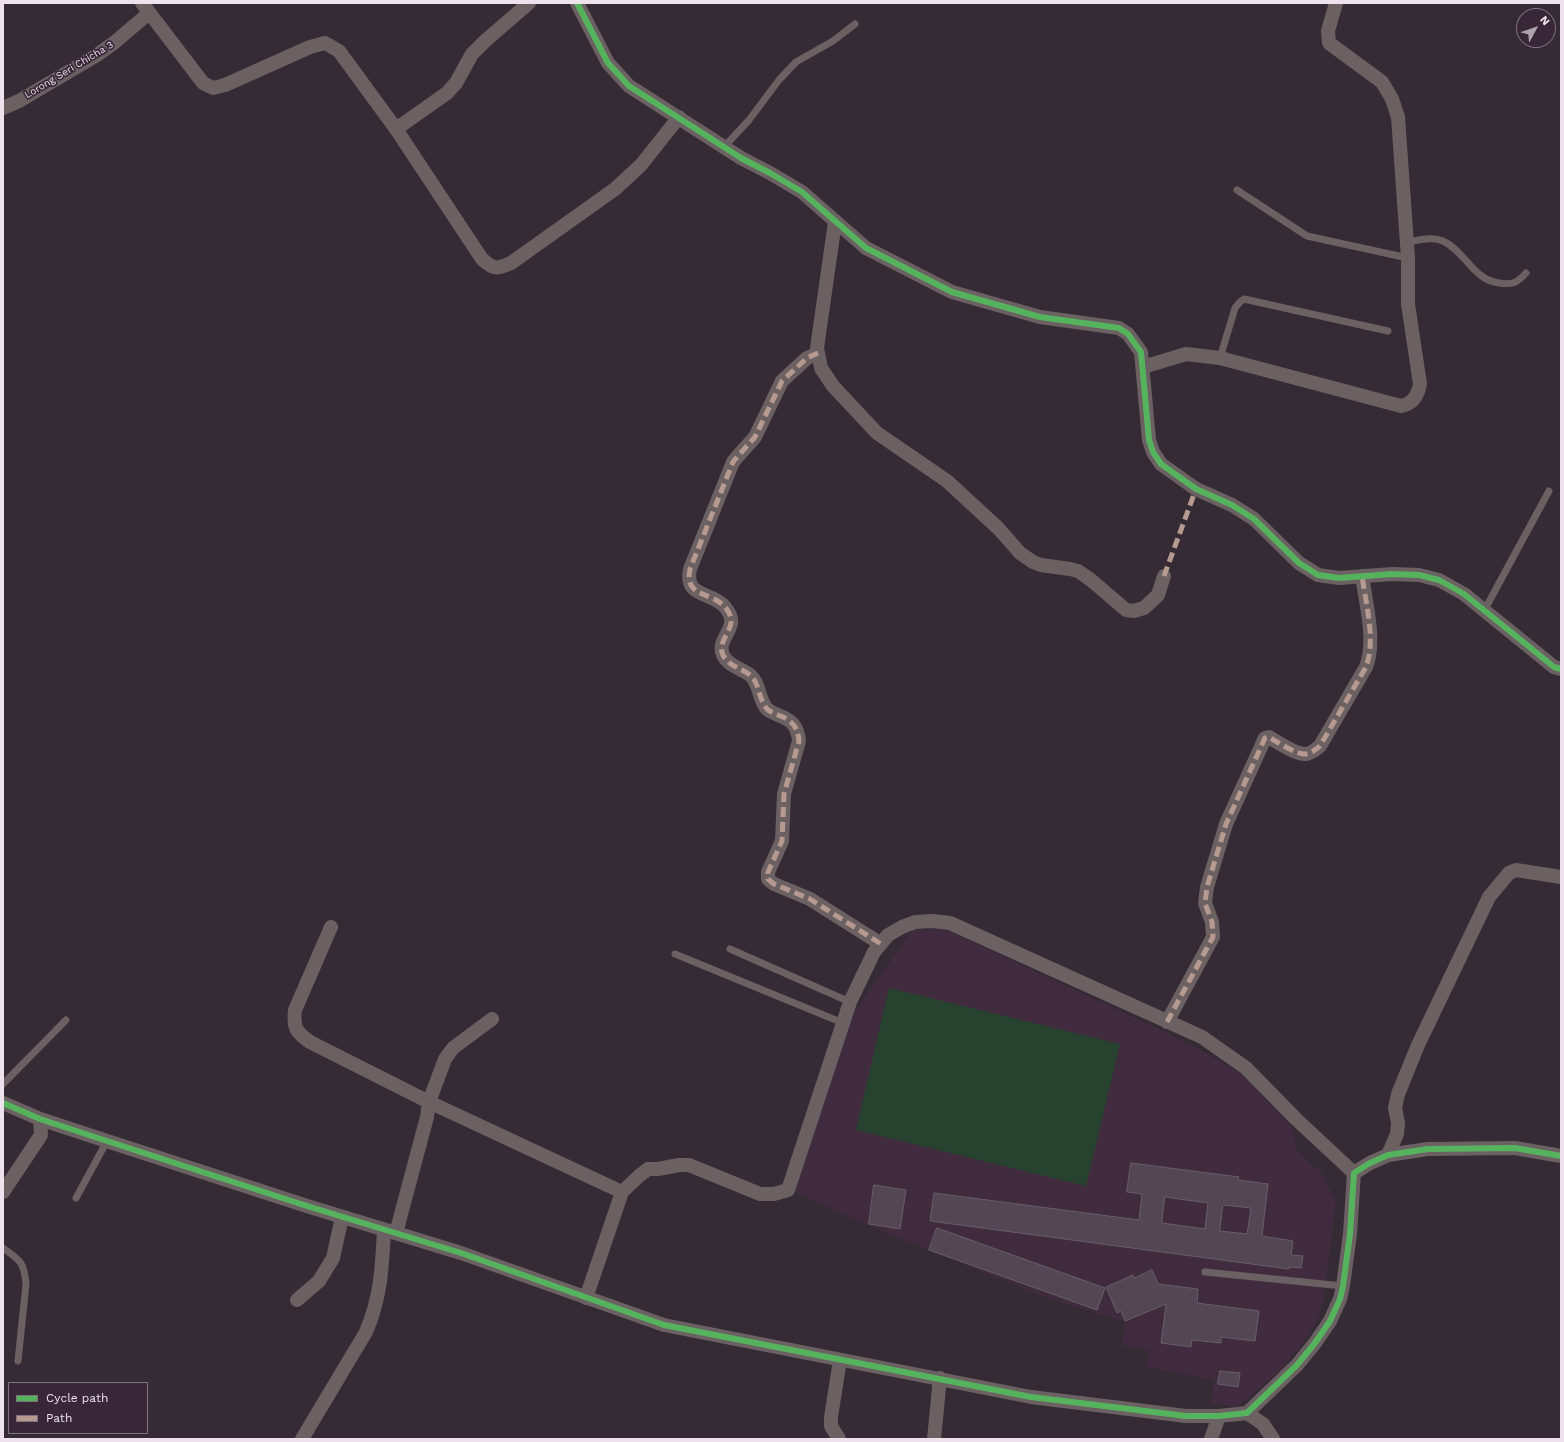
<!DOCTYPE html>
<html>
<head>
<meta charset="utf-8">
<style>
	body { margin:0 }
	#map { position:relative; width:1564px; height:1442px; overflow:hidden; background:#342b34; font-family:"Work Sans",sans-serif }
	canvas { display:block }
	.frame { position:absolute; inset:0; border:4px solid #eee3ed; pointer-events:none }
	.legend { position:absolute; left:8px; top:1382px; width:140px; height:52px; box-sizing:border-box; background:#382737; border:1px solid #817280; margin:0; padding:5px 7px; list-style:none; font-size:12px; color:#eee3ed }
	.legend li { display:flex; align-items:center; gap:8px; height:20px }
	.legend b { width:20px; border:1px solid #817280 }
	.north { position:absolute; left:1516px; top:8px; width:40px; height:40px; box-sizing:border-box; background:#382737; border:1px solid #817280; border-radius:50%; rotate:50deg; font-size:11px; font-weight:700; line-height:16px; text-align:center; color:#eee3ed }
	.north::after { content:''; display:block; margin:auto; width:14px; height:18px; background:#ada3ac; clip-path:polygon(50% 0,100% 100%,50% 72%,0 100%) }
</style>
</head>
<body>
<div id="map">
<canvas width="1564" height="1442"></canvas>
<div class="frame"></div>
<ul class="legend">
<li><b style="height:5px;background:#56b35d"></b>Cycle path</li>
<li><b style="height:5px;background:#b69a8f"></b>Path</li>
</ul>
<div class="north">N</div>
</div>
<script>
const g = document.querySelector('canvas').getContext('2d');
g.lineJoin = 'round';
function fillPath(path, color) {
  g.fillStyle = color;
  g.fill(path, 'evenodd');
}
function strokePath(path, color, width, dash) {
  g.strokeStyle = color;
  g.lineWidth = width;
  g.lineCap = dash ? 'butt' : 'round';
  g.setLineDash(dash || []);
  g.stroke(path);
}
function write(font, color, halo, rows, align = 'center') {
  g.font = font + ' "Work Sans",sans-serif';
  g.lineWidth = 3.5;
  g.setLineDash([]);
  g.textBaseline = 'middle';
  g.strokeStyle = halo;
  g.fillStyle = color;
  for (const [text, x, y, turn = 0] of rows) {
    g.save();
    g.translate(x, y);
    g.rotate((+turn || 0) * Math.PI / 180);
    g.textAlign = isNaN(turn) ? turn : align;
    if (halo) g.strokeText(text, 0, 0);
    g.fillText(text, 0, 0);
    g.restore();
  }
}
const built = new Path2D(`
	M945,929L1180,1039L1248,1077L1261,1095L1287,1122L1294,1133L1296,1148L1311,1165L1320,1170L1336,1201L1323,1302L1318,1320L1301,1345L1281,1370L1237,1407L1211,1403L1214,1380L1146,1367L1149,1351L1122,1345L1125,1322L1047,1298L884,1232L793,1192L854,1013L912,930Z`);
const green = new Path2D(`
	M889,988L1120,1044L1086,1186L856,1130Z`);
const building = new Path2D(`
	M1131,1163L1239,1177L1238,1180L1268,1184L1262,1236L1293,1241L1291,1255L1303,1256L1301,1268L1289,1267V1269L930,1221L934,1193L1139,1220L1142,1194L1127,1192ZM1165,1197L1208,1203L1205,1229L1162,1223ZM1223,1205L1251,1208L1247,1234L1220,1231Z
	M874,1185L906,1190L900,1229L869,1224Z
	M937,1228L1105,1288L1097,1310L929,1250Z
	M1152,1270L1158,1284L1198,1289L1197,1303L1259,1311L1255,1341L1221,1337V1343L1192,1340L1191,1347L1161,1343L1166,1304L1125,1321L1121,1311L1117,1313L1106,1287L1133,1275L1134,1278Z
	M1220,1371L1240,1373L1238,1387L1218,1384Z`);
const service = new Path2D(`
	M724,147L749,120L779,80L796,62L833,41L855,24
	M1237,190L1307,236L1408,258
	M1406,242C1417,241 1432,236 1443,241C1465,251 1473,280 1499,283C1513,285 1517,283 1526,273
	M1220,358L1235,308L1240,302L1244,299L1388,331
	M1484,611L1549,491
	M730,949L850,1002
	M675,954L843,1023
	M3,1084L66,1020
	M76,1198L107,1141
	M3,1248C20,1260 24,1262 26,1284L18,1361
	M1205,1272L1343,1286`);
const minor = new Path2D(`
	M142,3L203,83L213,88L225,85L310,47L325,43L339,51L396,129L482,259C494,270 497,269 511,263L615,189L641,165L679,117
	M577,3L608,63L629,86L741,158L770,173L802,192L866,248L952,292L1040,317L1119,328L1128,334L1141,352L1149,440L1153,452L1161,464L1196,489L1232,505L1254,519L1299,563L1318,575L1339,578L1392,574L1419,575L1439,580L1464,594L1554,667L1561,669
	M3,108L19,101L97,55L115,42L149,13
	M396,129L447,93L456,83L472,54L485,41L529,3
	M835,222L817,348L821,368L833,386L877,433L947,481L999,529L1020,553L1033,562L1041,565L1070,569L1078,571L1091,580L1126,610L1134,611L1144,608L1158,595L1164,576
	M818,353L807,358L782,381L755,437L738,456L733,462L690,569C684,598 711,591 725,607C743,628 715,637 723,655C728,666 741,668 750,675C760,683 758,699 767,709C770,712 774,713 778,715C792,720 798,727 799,741L784,794L782,841L768,872V879L774,884L810,899L881,944
	M1143,367L1186,354L1220,358L1401,406C1413,404 1418,395 1420,384L1408,304V258L1398,117L1392,99L1382,82L1329,43L1328,31L1336,3
	M331,927L295,1010C293,1028 296,1032 310,1042L429,1102L427,1117L396,1233
	M492,1019L453,1048L445,1059L429,1102L622,1192
	M1167,1022L1213,937L1212,922L1205,903L1207,887L1226,824L1265,738L1269,737C1277,742 1297,755 1306,754C1312,753 1316,749 1320,746L1366,667C1376,641 1366,604 1362,576
	M3,1103L40,1119L107,1141L307,1206L461,1253L664,1325L1031,1397L1186,1416H1219L1247,1413L1297,1365L1315,1343L1330,1321L1340,1299L1343,1286L1350,1234L1354,1173L1370,1163L1388,1155L1428,1149L1515,1148L1561,1156
	M1388,1155L1397,1134L1398,1123L1395,1108L1398,1094L1418,1045L1489,897L1509,873L1516,870L1561,877
	M3,1192L41,1135L40,1119
	M586,1298L622,1192L639,1176L648,1169H658L679,1165H689L760,1194H774L788,1190L850,1002L874,952L888,935L902,927L915,922L932,921L950,923L1202,1037L1246,1068L1296,1119L1354,1173
	M297,1300L319,1281L333,1258L342,1217
	M1247,1413L1263,1424L1273,1439
	M302,1439L366,1332C381,1297 382,1267 384,1230
	M839,1439L831,1426V1417L840,1360
	M934,1439L940,1378
	M1211,1439L1219,1416`);
const quiet = new Path2D(`
	M818,353L807,358L782,381L755,437L738,456L733,462L690,569C684,598 711,591 725,607C743,628 715,637 723,655C728,666 741,668 750,675C760,683 758,699 767,709C770,712 774,713 778,715C792,720 798,727 799,741L784,794L782,841L768,872V879L774,884L810,899L881,944
	M1164,576L1196,489
	M1167,1022L1213,937L1212,922L1205,903L1207,887L1226,824L1265,738L1269,737C1277,742 1297,755 1306,754C1312,753 1316,749 1320,746L1366,667C1376,641 1366,604 1362,576`);
const cycleway = new Path2D(`
	M577,3L608,63L629,86L741,158L770,173L802,192L866,248L952,292L1040,317L1119,328L1128,334L1141,352L1149,440L1153,452L1161,464L1196,489L1232,505L1254,519L1299,563L1318,575L1339,578L1392,574L1419,575L1439,580L1464,594L1554,667L1561,669
	M3,1103L40,1119L107,1141L307,1206L461,1253L664,1325L1031,1397L1186,1416H1219L1247,1413L1297,1365L1315,1343L1330,1321L1340,1299L1343,1286L1350,1234L1354,1173L1370,1163L1388,1155L1428,1149L1515,1148L1561,1156`);
const streetNames = [
	["Lorong Seri Chicha 3",69,70,-31]
];
fillPath(built, '#402c3e');
fillPath(green, '#27422f');
fillPath(building, '#544652');
strokePath(building, '#685f66', 1);
strokePath(service, '#6b6163', 7);
strokePath(minor, '#6b6163', 14);
strokePath(quiet, '#b69a8f', 5, [10, 5]);
strokePath(cycleway, '#56b35d', 6);
write('10px', '#eee3ed', '#382737', streetNames);
</script>
</body>
</html>
